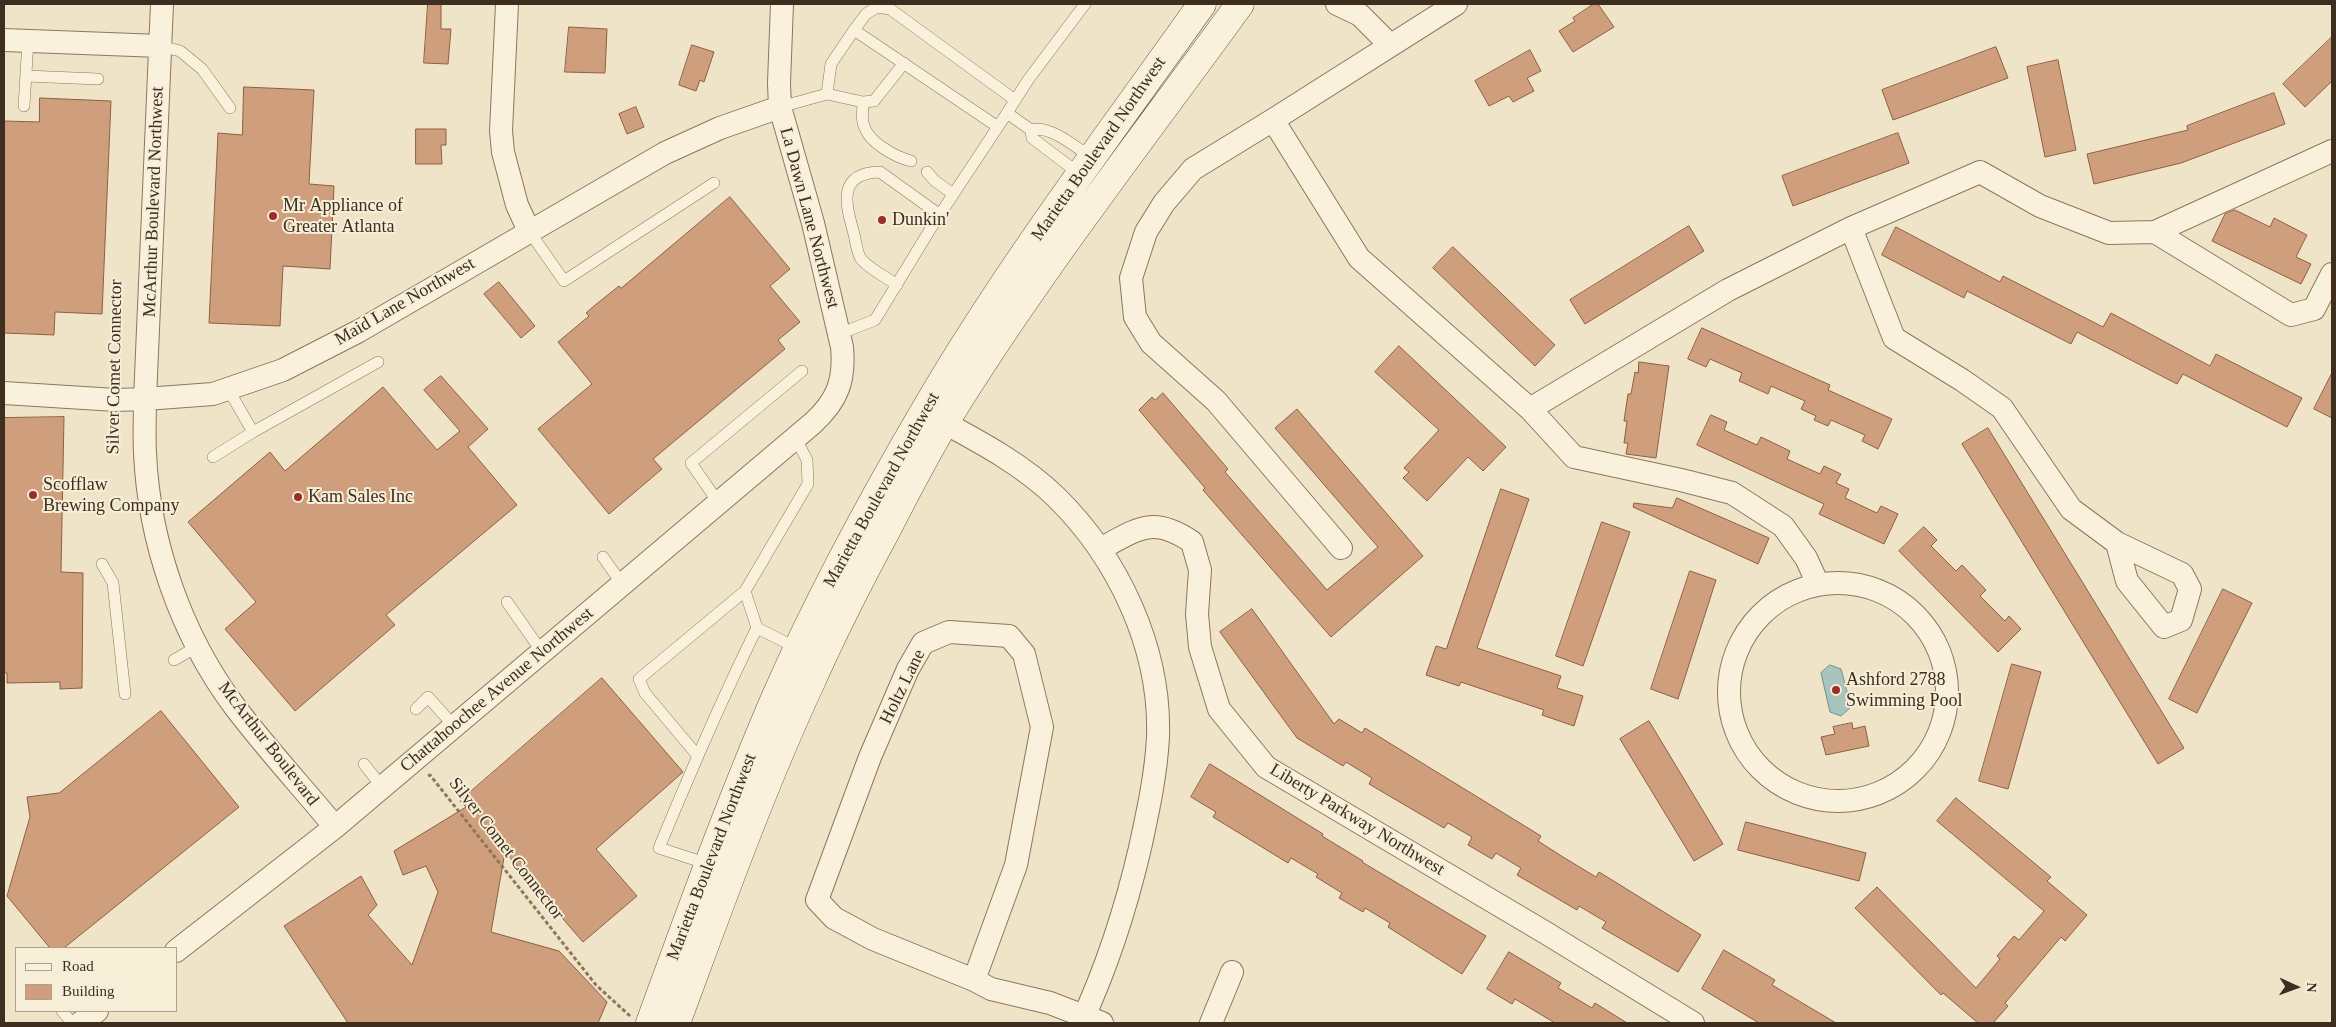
<!DOCTYPE html>
<html>
<head>
<meta charset="utf-8">
<style>
	body { margin:0 }
	#map { position:relative; width:2336px; height:1027px; overflow:hidden; background:#f0e4c8; font-family:"Times New Roman",serif }
	canvas { display:block }
	.frame { position:absolute; inset:0; border:5px solid #3d2e20; pointer-events:none }
	.legend { position:absolute; left:15px; top:947px; width:162px; height:65px; box-sizing:border-box; background:#f7eed8; border:1px solid #ada18e; margin:0; padding:6px 9px; list-style:none; font-size:15px; color:#3d2e20 }
	.legend li { display:flex; align-items:center; gap:10px; height:25px }
	.legend b { width:25px; border:1px solid #ada18e }
	.north { position:absolute; left:2271px; top:962px; width:50px; height:50px; -webkit-text-stroke:4px #f7eed8; paint-order:stroke; rotate:92deg; font-size:14px; font-weight:700; line-height:20px; text-align:center; color:#3d2e20 }
	.north::after { content:''; display:block; margin:auto; width:18px; height:22px; background:#3d2e20; clip-path:polygon(50% 0,100% 100%,50% 72%,0 100%) }
</style>
</head>
<body>
<div id="map">
<canvas width="2336" height="1027"></canvas>
<div class="frame"></div>
<ul class="legend">
<li><b style="height:6px;background:#faf1dc"></b>Road</li>
<li><b style="height:14px;background:#cf9f7d"></b>Building</li>
</ul>
<div class="north">N</div>
</div>
<script>
const g = document.querySelector('canvas').getContext('2d');
g.lineJoin = 'round';
function fillPath(path, color) {
  g.fillStyle = color;
  g.fill(path, 'evenodd');
}
function strokePath(path, color, width, dash) {
  g.strokeStyle = color;
  g.lineWidth = width;
  g.lineCap = dash ? 'butt' : 'round';
  g.setLineDash(dash || []);
  g.stroke(path);
}
function write(font, color, halo, rows, align = 'center') {
  g.font = font + ' "Times New Roman",serif';
  g.lineWidth = 4;
  g.setLineDash([]);
  g.textBaseline = 'middle';
  g.strokeStyle = halo;
  g.fillStyle = color;
  for (const [text, x, y, turn = 0] of rows) {
    g.save();
    g.translate(x, y);
    g.rotate((+turn || 0) * Math.PI / 180);
    g.textAlign = isNaN(turn) ? turn : align;
    if (halo) g.strokeText(text, 0, 0);
    g.fillText(text, 0, 0);
    g.restore();
  }
}
const water = new Path2D(`
	M1830,665L1841,669L1851,707L1841,716L1830,712L1821,673Z`);
const building = new Path2D(`
	M428,4H441V29H451L448,64L424,63Z
	M1594,4H1598L1614,27L1573,52L1559,31L1575,21L1573,18Z
	M569,27L607,29L605,73L565,72Z
	M2332,37V81L2305,107L2283,84Z
	M692,45L714,52L704,82L700,80L696,91L679,85Z
	M1996,47L2008,78L1893,120L1882,90Z
	M1530,50L1541,71L1527,78L1534,91L1513,102L1509,96L1489,106L1475,81Z
	M2058,60L2076,150L2045,157L2027,67Z
	M244,87L314,90L309,184L334,186L330,269L283,266L280,326L209,323L218,133L242,135Z
	M2274,93L2285,124L2181,163L2094,184L2087,154L2188,130L2187,126Z
	M40,98L111,101L102,314L55,312L54,335L4,333V121L39,122Z
	M636,107L644,127L627,134L619,114Z
	M416,129H446V145H441L442,164H416Z
	M1898,133L1909,163L1793,206L1782,176Z
	M730,197L790,269L770,286L800,322L778,340L785,349L653,459L662,469L609,514L538,429L592,384L558,342L589,316L586,313L594,306L619,286L621,288Z
	M2235,210L2270,227L2274,218L2307,235L2296,257L2311,264L2301,284L2212,241L2225,214Z
	M1689,226L1704,251L1585,324L1570,300Z
	M1896,227L2000,282L2003,276L2103,327L2111,313L2210,366L2216,354L2302,398L2287,427L2183,374L2177,384L2077,332L2071,344L1967,291L1964,298L1882,255Z
	M1453,247L1555,345L1535,366L1433,268Z
	M499,282L535,326L521,338L484,294Z
	M1702,328L1830,385L1828,390L1892,419L1878,449L1862,441L1865,435L1831,420L1828,426L1814,420L1816,416L1801,409L1805,401L1771,386L1768,394L1739,381L1742,373L1710,359L1706,367L1688,359Z
	M1399,346L1506,447L1483,471L1468,457L1427,501L1403,478L1409,472L1404,468L1439,430L1375,372Z
	M1639,362L1669,366L1656,458L1626,454L1628,443H1624L1627,421H1624L1628,394H1631L1635,372L1638,373Z
	M2332,373V418L2314,409Z
	M441,376L488,429L468,447L517,505L386,615L395,625L295,711L225,629L256,602L188,522L270,452L285,471L383,387L437,450L460,431L424,390Z
	M1163,393L1228,469L1225,472L1327,590L1378,547L1275,428L1297,409L1423,556L1331,637L1203,490L1205,488L1139,410L1152,397L1155,400Z
	M1711,415L1727,422L1724,430L1757,445L1761,437L1790,451L1787,459L1820,474L1824,466L1841,474L1836,483L1849,489L1845,498L1877,513L1881,506L1898,514L1884,544L1819,514L1824,504L1697,445Z
	M64,417L61,572L83,573L82,688L60,689V682L7,683V673H4V418Z
	M1988,428L2184,748L2158,764L1962,444Z
	M1501,489L1529,499L1477,648L1561,676L1557,688L1583,696L1574,726L1542,715L1544,710L1461,682L1459,686L1426,675L1436,646L1446,649Z
	M1677,498L1769,538L1758,564L1633,507L1634,503L1672,508Z
	M1602,522L1630,532L1583,666L1556,656Z
	M1924,527L1937,540L1931,546L1956,571L1962,565L1986,590L1980,596L2005,621L2009,616L2021,629L1998,652L1899,551Z
	M1690,571L1716,580L1678,699L1651,689Z
	M2223,589L2252,603L2197,713L2169,699Z
	M1252,609L1334,724L1339,719L1362,733L1365,728L1541,836L1538,841L1563,857L1596,877L1599,872L1701,935L1678,972L1602,928L1606,922L1579,906L1577,910L1517,875L1521,868L1496,853L1492,859L1468,845L1472,837L1448,823L1444,828L1369,784L1372,778L1346,762L1343,766L1297,738L1220,632Z
	M2012,664L2041,672L2008,789L1979,781Z
	M602,678L683,772L596,849L637,896L583,942L505,852L491,932L559,951L607,1002L598,1023H348L284,926L361,876L377,905L368,915L412,965L438,892L426,866L403,875L394,851L466,807L460,801Z
	M161,711L239,807L64,948H50L7,896L30,817L27,797L59,793Z
	M1649,721L1723,844L1694,861L1620,739Z
	M1852,723L1853,729L1865,726L1869,746L1826,755L1821,737L1835,734L1833,727Z
	M1210,764L1323,834L1322,836L1363,861L1362,862L1486,936L1462,974L1388,927L1390,923L1365,908L1363,912L1339,898L1342,893L1316,877L1318,874L1291,858L1288,863L1213,817L1216,812L1191,797Z
	M1956,798L2051,877L2047,881L2087,915L2065,941L2061,937L2005,1003L2008,1006L1993,1023H1978L1943,993L1941,995L1855,908L1877,887L1976,988L2000,959L1997,956L2014,936L2019,940L2044,911L1937,821Z
	M1746,822L1866,853L1859,881L1738,850Z
	M1724,950L1775,980L1772,985L1836,1023H1759L1702,989Z
	M1509,952L1561,983L1558,988L1592,1008L1595,1003L1627,1023H1555L1515,999L1512,1004L1487,989Z`);
const path = new Path2D(`
	M428,776L430,775L596,985L630,1016`);
const service = new Path2D(`
	M854,30L998,127
	M160,46L180,51L202,69L230,108
	M26,76L98,79
	M827,94L831,64L854,30L866,14L877,7L890,9L1015,100
	M863,102C863,109 861,120 864,126C869,143 896,157 911,161
	M24,106L28,41
	M780,107L827,94L863,102L874,101L904,63
	M1031,130C1051,125 1075,147 1091,157
	M927,172L935,181L953,194
	M1081,175L1032,138L1031,130L1007,113L1028,80L1085,4
	M529,231L564,281L714,183
	M897,285C886,277 871,270 862,260C857,255 856,242 854,234C846,205 836,173 880,172L940,215
	M839,334L875,320L931,228L1007,113
	M228,389L253,432L378,362
	M213,457L253,432
	M718,502L691,463L802,371
	M603,557L622,584
	M102,564L113,583L125,694
	M507,602L542,652
	M757,628L745,591L808,484L807,460L795,437
	M174,660L198,646
	M416,709L428,697L454,726
	M697,755L645,693L639,679L745,591
	M364,764L382,787
	M708,864L659,848C690,773 721,700 757,628L799,649
	M62,1011L72,1023`);
const minor = new Path2D(`
	M162,4L145,399C145,417 144,435 145,453C149,542 181,635 235,707C266,748 302,787 335,827
	M507,4L501,131L503,152L517,205L529,231
	M1337,4L1360,15L1390,45
	M4,40L160,46
	M1273,120L1359,258L1530,409L1574,457L1681,480L1732,493L1783,526L1806,558L1818,584
	M1851,228L1894,338L1962,380L2002,408L2071,509L2117,543
	M2155,232L2291,315L2314,309L2332,274
	M4,393L116,400L145,399L213,394L283,370L359,331L665,153L720,128L780,107
	M1530,409L1728,290L1851,228L1980,172L2040,206L2109,233L2155,232L2332,151
	M930,415C974,439 1020,462 1056,497C1118,558 1161,648 1158,737C1156,775 1148,811 1140,848C1126,908 1107,967 1081,1023
	M2117,543L2182,574L2190,589L2181,620L2164,627L2127,581Z
	M1341,548L1216,401L1151,343L1135,317L1131,278L1146,232L1164,203L1193,169L1273,120L1456,4
	M1100,549C1138,529 1152,515 1192,542L1200,570L1197,614L1200,647L1219,709L1266,767L1546,933L1693,1023
	M1729 692a109 109 0 1 1 218 0a109 109 0 1 1-218 0Z
	M176,951L335,827L813,423C838,400 845,380 842,347L813,223L780,107L779,83L782,4
	M974,980L1016,865L1042,727L1024,654L1009,636L949,632L923,643L908,669L870,757L817,900L834,918L873,939L974,980L991,989L1050,1003L1102,1023
	M80,1023L97,1011
	M1211,1023L1232,972`);
const secondary = new Path2D(`
	M650,1023C690,913 730,803 776,696C819,598 871,502 925,410C1007,269 1107,138 1202,4
	M676,1023C718,910 759,794 810,684C833,632 859,581 886,531C905,494 924,457 945,422C1034,277 1140,142 1240,4`);
const markers = [
	[273,216,5,"#9e2a2b"],
	[882,220,5,"#9e2a2b"],
	[33,495,5,"#9e2a2b"],
	[298,497,5,"#9e2a2b"],
	[1836,690,5,"#9e2a2b"]
];
const streetNames = [
	["Marietta Boulevard Northwest",1099,149,-55],
	["McArthur Boulevard Northwest",154,202,-88],
	["La Dawn Lane Northwest",809,218,75],
	["Maid Lane Northwest",405,302,-30],
	["Silver Comet Connector",115,367,-89],
	["Marietta Boulevard Northwest",882,490,-61],
	["Holtz Lane",903,687,-64],
	["Chattahoochee Avenue Northwest",497,690,-40],
	["McArthur Boulevard",268,744,52],
	["Liberty Parkway Northwest",1357,820,31],
	["Silver Comet Connector",506,849,52],
	["Marietta Boulevard Northwest",712,857,-69]
];
const poiNames = [
	["Mr Appliance of",283,206],
	["Greater Atlanta",283,227],
	["Dunkin'",892,220],
	["Scofflaw",43,485],
	["Brewing Company",43,506],
	["Kam Sales Inc",308,497],
	["Ashford 2788",1846,680],
	["Swimming Pool",1846,701]
];
fillPath(water, '#a9c4bc');
strokePath(water, '#6f938a', 1);
fillPath(building, '#cf9f7d');
strokePath(building, '#8d5f41', 1);
strokePath(service, '#8d765c', 12);
strokePath(minor, '#8d765c', 24);
strokePath(secondary, '#6f573f', 29);
strokePath(path, '#8d765c', 3, [4, 2.5]);
strokePath(service, '#faf1dc', 11);
strokePath(minor, '#faf1dc', 22);
strokePath(secondary, '#faf1dc', 28);
for (const [x, y, r, color] of markers) {
  const dot = new Path2D();
  dot.arc(x, y, r, 0, 2 * Math.PI);
  g.fillStyle = color;
  g.fill(dot);
  strokePath(dot, '#f7eed8', 2);
}
write('18px', '#3d2e20', '#f7eed8', streetNames);
write('18px', '#3d2e20', '#f7eed8', poiNames, 'left');
</script>
</body>
</html>
